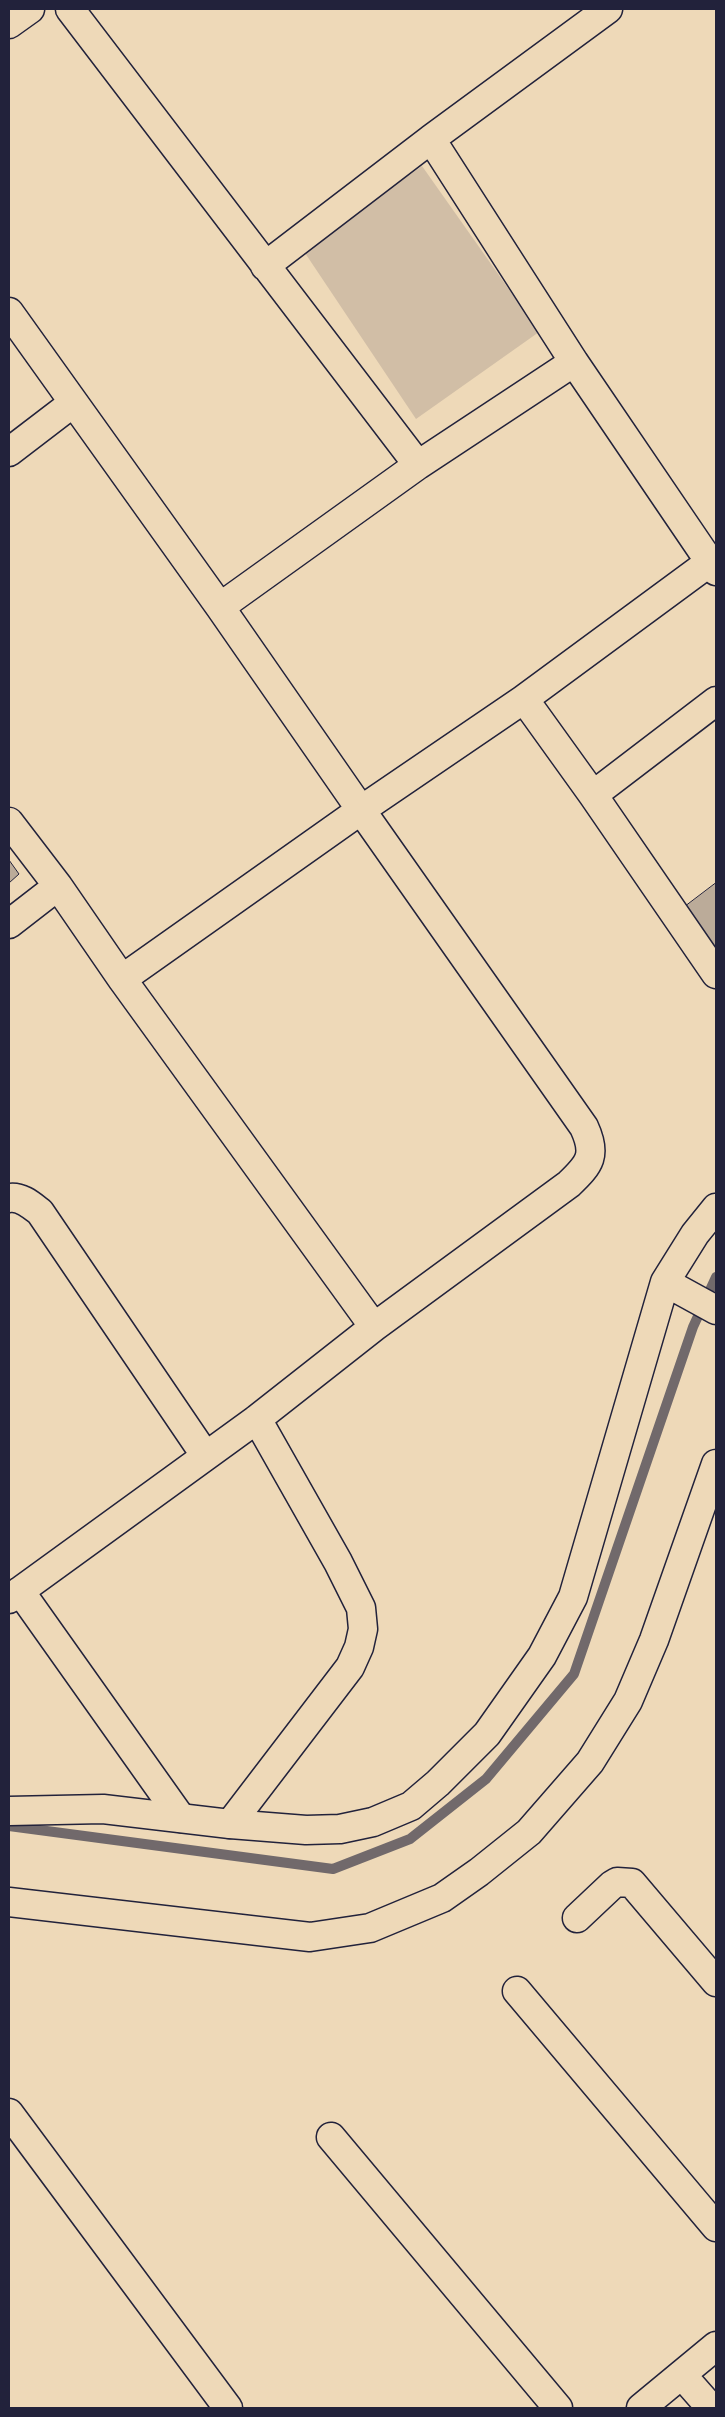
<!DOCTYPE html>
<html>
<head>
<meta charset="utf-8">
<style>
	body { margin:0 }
	#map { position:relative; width:725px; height:2417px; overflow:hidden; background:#eed9b8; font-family:Caveat,sans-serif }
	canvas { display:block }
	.frame { position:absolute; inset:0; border:10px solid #22223b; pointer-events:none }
</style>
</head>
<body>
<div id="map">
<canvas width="725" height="2417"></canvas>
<div class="frame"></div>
</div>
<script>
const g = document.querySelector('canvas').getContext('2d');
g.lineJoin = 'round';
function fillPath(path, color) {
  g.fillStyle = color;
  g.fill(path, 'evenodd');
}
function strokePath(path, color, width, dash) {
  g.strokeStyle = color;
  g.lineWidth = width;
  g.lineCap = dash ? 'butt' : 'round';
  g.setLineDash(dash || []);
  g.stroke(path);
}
const green = new Path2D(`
	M422,166L539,332L416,419L303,250Z`);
const stream = new Path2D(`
	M9,1826L333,1869L410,1839L486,1779L574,1674L693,1327L716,1277`);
const building = new Path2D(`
	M9,860L19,874L9,883Z
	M716,883V963L678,912Z`);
const street = new Path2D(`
	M70,9L418,465
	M608,9L431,139L574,362L716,571
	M9,24L30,9
	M265,266L431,139
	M9,312L220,607L361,810L524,699
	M9,452L73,403
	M710,562L524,699L593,795L716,974
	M220,607L418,465L574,362
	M593,795L716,701
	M9,822L58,886L122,979L374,1327
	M9,924L58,886
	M9,1198C21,1196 31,1205 40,1212L205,1455
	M20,1591L181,1818
	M9,1599L257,1419L374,1327L569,1184C590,1164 597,1155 584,1127L361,810L122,979
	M230,1824L350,1667L359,1647L363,1629L361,1608L338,1562L257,1419
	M577,1918L612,1885L617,1882L632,1883L716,1982
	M517,1991L716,2227
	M9,2113L228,2408
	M331,2137L558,2408
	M682,2375L711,2408
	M641,2408L716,2346`);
const secondary = new Path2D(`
	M665,1282L716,1310
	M9,1811L103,1809L230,1824L306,1830L340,1829L373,1822L411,1806L438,1783L487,1734L542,1656L573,1597L665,1282L695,1234L716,1208
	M9,1902L310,1937L370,1928L442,1898L479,1872L529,1832L590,1762L628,1701L654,1640L716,1464`);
fillPath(green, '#d1bea6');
strokePath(stream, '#71696b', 10);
fillPath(building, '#bbab99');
strokePath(building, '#22223b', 1);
strokePath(street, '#22223b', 31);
strokePath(secondary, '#22223b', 31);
strokePath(street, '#eed9b8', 28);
strokePath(secondary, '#eed9b8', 28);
</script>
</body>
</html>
